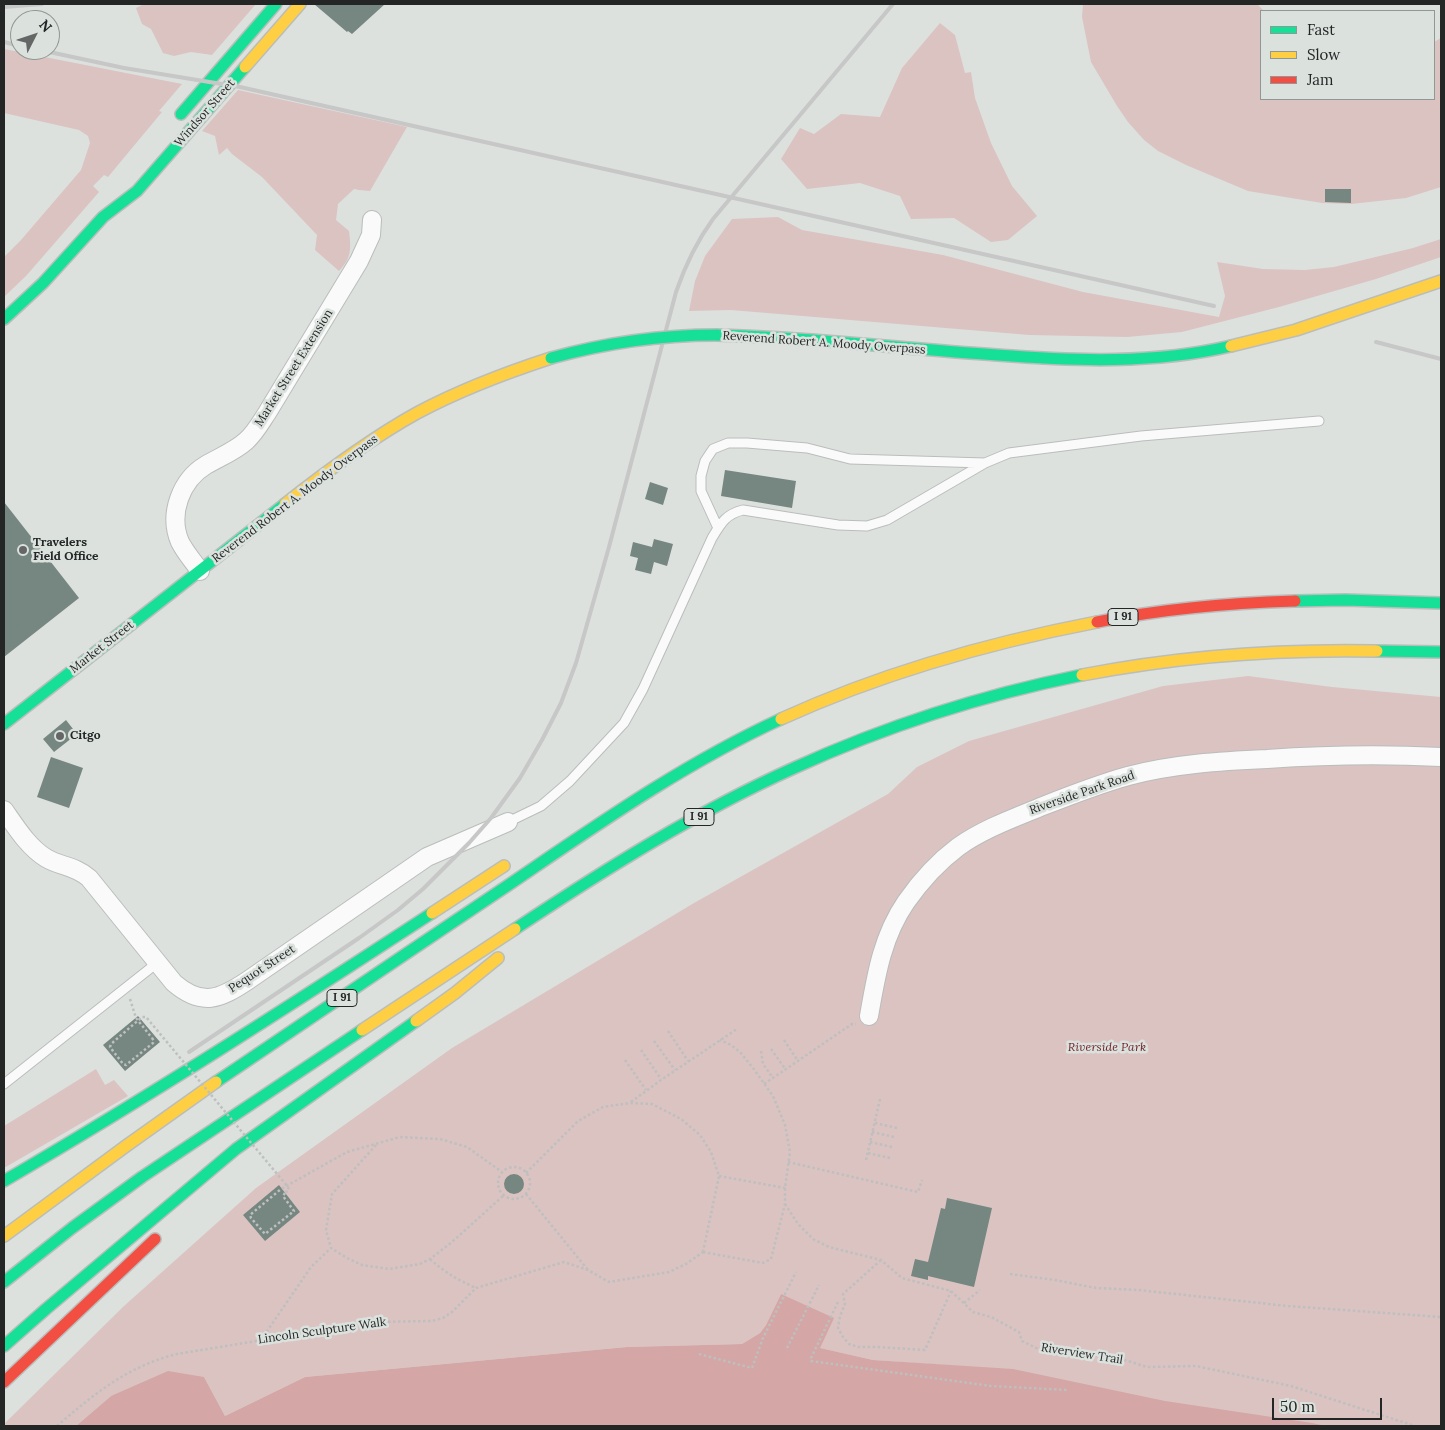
<!DOCTYPE html>
<html>
<head>
<meta charset="utf-8">
<style>
	body { margin:0 }
	#map { position:relative; width:1445px; height:1430px; overflow:hidden; background:#dce1de; font-family:Lora,serif }
	canvas { display:block }
	.frame { position:absolute; inset:0; border:5px solid #232625; pointer-events:none }
	.legend { position:absolute; left:1260px; top:10px; width:175px; height:90px; box-sizing:border-box; background:#dbe2de; border:1px solid #919794; margin:0; padding:6px 9px; list-style:none; font-size:15px; color:#232625 }
	.legend li { display:flex; align-items:center; gap:10px; height:25px }
	.legend b { width:25px; border:1px solid #919794 }
	.north { position:absolute; left:10px; top:10px; width:50px; height:50px; box-sizing:border-box; background:#dbe2de; border:1px solid #919794; border-radius:50%; rotate:49deg; font-size:14px; font-weight:700; line-height:20px; text-align:center; color:#232625 }
	.north::after { content:''; display:block; margin:auto; width:18px; height:22px; background:#646766; clip-path:polygon(50% 0,100% 100%,50% 72%,0 100%) }
	.scale { position:absolute; left:1272px; top:1398px; width:110px; height:22px; box-sizing:border-box; border:2px solid #232625; border-top:0; padding-left:6px; font-size:15px; line-height:18px; white-space:nowrap; color:#232625; -webkit-text-stroke:4px #dbe2de; paint-order:stroke }
</style>
</head>
<body>
<div id="map">
<canvas width="1445" height="1430"></canvas>
<div class="frame"></div>
<ul class="legend">
<li><b style="height:6px;background:#16e098"></b>Fast</li>
<li><b style="height:6px;background:#ffcf43"></b>Slow</li>
<li><b style="height:6px;background:#f24e42"></b>Jam</li>
</ul>
<div class="north">N</div>
<div class="scale">50 m</div>
</div>
<script>
const g = document.querySelector('canvas').getContext('2d');
g.lineJoin = 'round';
function fillPath(path, color) {
  g.fillStyle = color;
  g.fill(path, 'evenodd');
}
function strokePath(path, color, width, dash) {
  g.strokeStyle = color;
  g.lineWidth = width;
  g.lineCap = dash ? 'butt' : 'round';
  g.setLineDash(dash || []);
  g.stroke(path);
}
function write(font, color, halo, rows, align = 'center') {
  g.font = font + ' Lora,serif';
  g.lineWidth = 5;
  g.setLineDash([]);
  g.textBaseline = 'middle';
  g.strokeStyle = halo;
  g.fillStyle = color;
  for (const [text, x, y, turn = 0] of rows) {
    g.save();
    g.translate(x, y);
    g.rotate((+turn || 0) * Math.PI / 180);
    g.textAlign = isNaN(turn) ? turn : align;
    if (halo) g.strokeText(text, 0, 0);
    g.fillText(text, 0, 0);
    g.restore();
  }
}
const green = new Path2D(`
	M144,4H256L212,55L191,52L174,56L163,53L151,29L142,24L136,8Z
	M1083,4H1257L1264,11H1261V99H1434V42L1441,38V187L1406,198L1351,204L1322,203L1248,191L1186,165L1158,151L1144,140L1128,122L1117,106L1091,62L1082,17Z
	M940,23L955,35L965,73L971,72L975,98L991,143L1012,186L1037,216L1008,240L991,242L954,218L911,219L900,196L860,183L807,189L781,159L800,128L814,134L841,114L880,117L902,68Z
	M4,49L182,84L159,111L162,112L108,177L104,175L93,186L99,192L26,276L4,297V257L21,240L81,170L90,143L88,136L79,130L4,113Z
	M238,90L407,127L370,191L359,190L354,189L338,204L336,220L349,231C351,249 352,257 339,271L315,250L317,235L262,177L232,154L227,148L219,155L215,136L202,131Z
	M778,217L802,230L943,255L1083,292L1219,317L1225,296L1217,262L1263,269L1305,270L1334,267L1413,248L1441,239V257L1376,279L1279,307L1182,332L1127,337L1029,335L731,310L689,311L695,281L705,256L732,219Z
	M1248,676L1332,687L1441,697V1426H1077L957,1366L873,1360L819,1348L781,1294L766,1325L760,1333L742,1344L627,1347L305,1377L225,1416L204,1377L111,1396L76,1426H4V1424L124,1306L256,1188L452,1048L694,903L888,794L917,767L969,741L1163,686Z
	M96,1069L105,1085L114,1080L128,1096L4,1168V1126Z`);
const water = new Path2D(`
	M781,1294L834,1318L820,1348L873,1360L1013,1369L1165,1401L1312,1423L1326,1426H76L111,1396L168,1371L204,1377L225,1416L305,1377L627,1347L742,1344L760,1333L766,1325Z`);
const building = new Path2D(`
	M314,4H385L352,34L348,31L347,32Z
	M1325,189H1351V203L1325,202Z
	M725,470L796,481L792,508L721,496Z
	M650,482L668,488L663,505L645,499Z
	M4,502L79,598L4,657Z
	M654,539L673,544L667,566L654,562L651,574L635,570L638,558L630,556L633,542L652,547Z
	M66,720L77,734L54,752L43,739Z
	M51,757L83,768L69,808L37,797Z
	M138,1016L160,1042L125,1071L103,1045Z
	M504 1184a10 10 0 1 1 20 0a10 10 0 1 1-20 0Z
	M279,1185L300,1212L265,1241L243,1215Z
	M947,1198L992,1208L974,1287L928,1276V1280L911,1276L915,1259L928,1262L941,1208L945,1209Z`);
const path = new Path2D(`
	M130,999L136,1018L152,1038
	M668,1031L688,1061
	M784,1040L798,1061
	M654,1041L675,1070
	M771,1049L786,1070
	M641,1050L661,1079
	M761,1051L763,1064L773,1078
	M625,1060L646,1090
	M764,1084L852,1024H856
	M631,1102L661,1080L737,1029
	M875,1123L897,1128
	M872,1132L894,1137
	M870,1142L892,1147
	M376,1145L332,1194L326,1230L331,1248L347,1258L362,1265L389,1269L420,1264L430,1259L452,1242L503,1196
	M868,1153L890,1158
	M866,1160L880,1099
	M788,1162L918,1192L922,1180
	M498 1183a16 16 0 1 1 32 0a16 16 0 1 1-32 0Z
	M526,1173L578,1121L603,1107L630,1103L652,1104L681,1119L700,1135L711,1152L719,1176L703,1252
	M719,1176L785,1188
	M285,1193L283,1196L294,1211L265,1234L251,1218L250,1215L281,1189L347,1152L400,1137L440,1139L467,1147L502,1172
	M526,1194L588,1270
	M785,1204L798,1224L813,1239L829,1247L881,1260L902,1278L951,1291L973,1312L991,1317L1019,1332L1022,1341L1036,1348L1059,1353L1115,1357L1147,1367L1196,1366L1291,1386L1415,1426
	M703,1252L763,1263L771,1259L785,1204V1188L790,1152L785,1125L773,1096L753,1068L740,1052L731,1045L720,1040
	M430,1259C444,1272 458,1280 476,1288
	M881,1260L843,1294L845,1304L840,1316L838,1328L843,1337L849,1344L858,1347H877L925,1350L951,1291
	M1010,1274L1055,1280L1096,1288L1138,1290L1288,1306L1441,1317
	M838,1302L811,1358V1361L991,1386L1068,1390
	M964,1303L980,1290
	M261,1340L311,1267L331,1248
	M787,1348L819,1285
	M699,1354L752,1368L763,1338L796,1272
	M57,1426C94,1394 128,1366 177,1354L373,1322L432,1321L443,1318L452,1312L476,1288L564,1262L588,1270L609,1282L669,1272L686,1264L703,1252`);
const lane = new Path2D(`
	M718,528L701,491V476L705,461L713,449L728,443H747L807,448L850,459L985,463
	M508,822L541,806L570,781L624,723L643,689L712,538C721,523 726,514 743,510L838,525L867,526L887,520L985,463L1009,453L1141,436L1319,421
	M4,1084L157,963`);
const street = new Path2D(`
	M200,571C193,561 185,552 180,542C168,514 181,480 206,465C220,457 235,451 246,441C255,433 261,422 267,413L359,261L371,235L372,220
	M4,810C16,827 28,847 46,858C61,867 74,865 89,878L174,983C202,1007 220,999 247,981L427,857L508,822
	M869,1016C876,976 882,937 906,902C920,882 938,862 958,847C983,829 1014,818 1043,806C1071,795 1099,784 1128,776C1173,764 1221,761 1267,759C1325,755 1383,754 1441,757`);
const fast = new Path2D(`
	M181,114L276,4
	M4,319L43,283L103,217L137,191L245,67
	M716,335C810,337 903,349 997,355C1075,361 1154,364 1231,346
	M1295,601L1345,600L1441,603
	M1377,651L1441,652
	M4,724L285,504
	M515,929C604,870 696,812 794,768C886,726 983,695 1082,675
	M216,1082C311,1017 406,954 501,890C591,829 681,765 781,719
	M4,1181C150,1096 291,1005 432,913
	M4,1282L72,1228L142,1177L362,1030
	M4,1346L46,1309L236,1149L416,1021`);
const slow = new Path2D(`
	M245,67L300,4
	M1231,346L1296,330L1441,281
	M285,504C327,471 370,439 417,413C460,390 505,373 551,358
	M1082,675C1180,656 1278,649 1377,651
	M781,719C882,673 988,643 1097,622
	M432,913L504,866
	M416,1021L455,993L498,958
	M362,1030L515,929
	M4,1236L126,1146L216,1082`);
const jam = new Path2D(`
	M1097,622C1162,609 1229,603 1295,601
	M4,1382L155,1239`);
const rail = new Path2D(`
	M4,7L42,4
	M4,42L20,46
	M40,50L124,68L240,87L1214,306
	M1376,342L1441,359
	M189,1052L359,938L398,910L423,889L469,843L491,818L520,778L542,740L561,703L576,663L609,547L676,292C685,266 697,241 713,219L893,4`);
const pathBridge = new Path2D(`
	M152,1038L154,1041L153,1043L126,1065L123,1064L110,1047L111,1044L142,1017H146L288,1187L289,1190L285,1193`);
const fastBridge = new Path2D(`
	M551,358C605,343 660,335 716,335`);
const markers = [
	[23,550,5,"#646766"],
	[60,736,5,"#646766"]
];
const shields = [
	[1123,617,30],
	[699,817,30],
	[342,998,30]
];
const shieldNames = [
	["I 91",1123,617],
	["I 91",699,817],
	["I 91",342,998]
];
const streetNames = [
	["Windsor Street",205,113,-49],
	["Reverend Robert A. Moody Overpass",824,343,4],
	["Market Street Extension",294,368,-58],
	["Reverend Robert A. Moody Overpass",295,499,-37],
	["Market Street",102,647,-38],
	["Riverside Park Road",1082,793,-19],
	["Pequot Street",262,969,-33],
	["Lincoln Sculpture Walk",322,1331,-8],
	["Riverview Trail",1082,1354,9]
];
const poiNames = [
	["Travelers",33,543],
	["Field Office",33,557],
	["Citgo",70,736]
];
const parkNames = [
	["Riverside Park",1107,1048]
];
fillPath(green, '#dbc3c2');
fillPath(water, '#d4a6a5');
fillPath(building, '#758780');
strokePath(lane, '#babdbb', 11);
strokePath(street, '#babdbb', 20);
strokePath(fast, '#babdbb', 14);
strokePath(slow, '#babdbb', 14);
strokePath(jam, '#babdbb', 14);
strokePath(path, '#bebfbe', 2.5, [2.5, 2.5]);
strokePath(lane, '#fafafa', 9);
strokePath(street, '#fafafa', 18);
strokePath(fast, '#16e098', 11);
strokePath(slow, '#ffcf43', 11);
strokePath(jam, '#f24e42', 11);
strokePath(rail, '#c6c7c6', 4);
strokePath(fastBridge, '#babdbb', 14, []);
strokePath(pathBridge, '#bebfbe', 2.5, [2.5, 2.5]);
strokePath(fastBridge, '#16e098', 11);
for (const [x, y, r, color] of markers) {
  const dot = new Path2D();
  dot.arc(x, y, r, 0, 2 * Math.PI);
  g.fillStyle = color;
  g.fill(dot);
  strokePath(dot, '#dbe2de', 2);
}
for (const [x, y, w] of shields) {
  const box = new Path2D();
  box.roundRect(x - w / 2, y - 8.5, w, 17, 4);
  g.fillStyle = '#dbe2de';
  g.fill(box);
  strokePath(box, '#232625', 1);
}
write('bold 11px', '#232625', null, shieldNames);
write('12px', '#232625', '#dbe2de', streetNames);
write('bold 12px', '#232625', '#dbe2de', poiNames, 'left');
write('italic 12px', '#76252c', '#dbe2de', parkNames);
</script>
</body>
</html>
